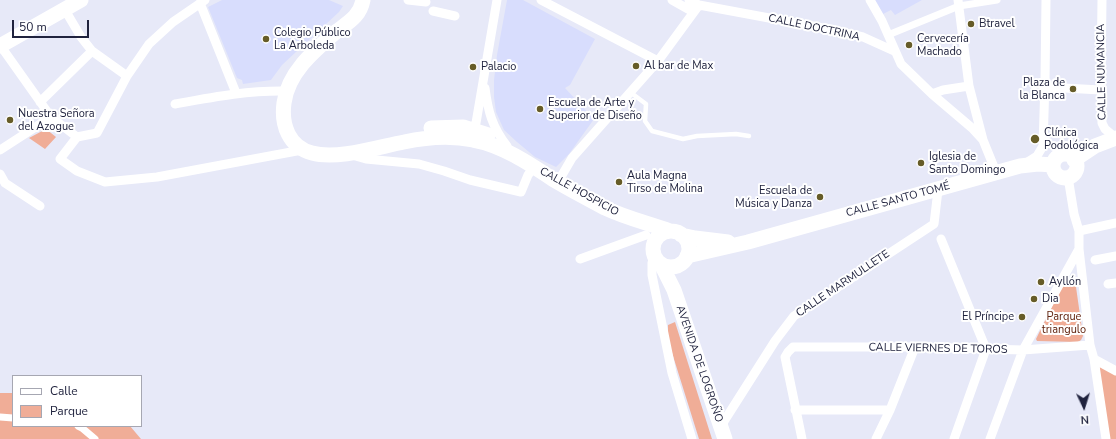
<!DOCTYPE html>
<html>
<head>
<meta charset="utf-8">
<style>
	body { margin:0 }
	#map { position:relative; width:1116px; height:439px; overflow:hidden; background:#e7e9f8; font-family:"Nunito Sans",sans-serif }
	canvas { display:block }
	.legend { position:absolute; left:12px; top:375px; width:130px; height:52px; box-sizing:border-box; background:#fff; border:1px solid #a6a7b2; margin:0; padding:5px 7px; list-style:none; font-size:12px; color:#20233e }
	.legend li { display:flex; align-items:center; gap:8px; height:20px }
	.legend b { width:20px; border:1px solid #a6a7b2 }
	.north { position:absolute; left:1064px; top:387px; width:40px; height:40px; -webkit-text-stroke:3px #fff; paint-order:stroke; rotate:176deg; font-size:11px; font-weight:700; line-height:16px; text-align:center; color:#20233e }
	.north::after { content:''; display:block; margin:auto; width:14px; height:18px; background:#20233e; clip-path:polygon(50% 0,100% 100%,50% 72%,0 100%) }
	.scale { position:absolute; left:12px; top:20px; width:77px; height:18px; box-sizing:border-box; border:2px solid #20233e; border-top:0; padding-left:5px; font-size:12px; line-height:14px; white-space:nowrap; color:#20233e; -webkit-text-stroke:3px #fff; paint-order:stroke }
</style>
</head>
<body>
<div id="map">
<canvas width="1116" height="439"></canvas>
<ul class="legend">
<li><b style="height:5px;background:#fff"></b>Calle</li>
<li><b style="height:11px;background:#f0ad97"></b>Parque</li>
</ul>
<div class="north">N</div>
<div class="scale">50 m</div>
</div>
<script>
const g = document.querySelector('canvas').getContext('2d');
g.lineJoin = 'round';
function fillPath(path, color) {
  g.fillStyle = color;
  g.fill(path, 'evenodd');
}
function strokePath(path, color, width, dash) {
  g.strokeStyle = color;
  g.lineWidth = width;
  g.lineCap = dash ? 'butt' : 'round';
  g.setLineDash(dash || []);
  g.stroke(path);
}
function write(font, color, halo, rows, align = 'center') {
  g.font = font + ' "Nunito Sans",sans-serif';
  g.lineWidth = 4;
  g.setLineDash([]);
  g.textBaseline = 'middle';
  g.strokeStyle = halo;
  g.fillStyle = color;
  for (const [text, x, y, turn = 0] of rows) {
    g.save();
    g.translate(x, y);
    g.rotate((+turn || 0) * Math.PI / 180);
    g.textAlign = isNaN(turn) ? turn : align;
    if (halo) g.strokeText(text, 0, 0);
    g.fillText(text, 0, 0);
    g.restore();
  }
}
const built = new Path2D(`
	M222,0H329L343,6L339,12L282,65L271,80L243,84L242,80L237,78L208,7Z
	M507,0H523L595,39L570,85L565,88L594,119L569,154L556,167L535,157L517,142L504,130L496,112L494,97V80L497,55Z
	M875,0H922L895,15L891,10L883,14Z`);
const green = new Path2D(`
	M46,129L56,137L45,149L29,138Z
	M1070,281L1074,283L1076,287L1083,336L1081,340L1078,342L1037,341L1036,339L1061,288L1065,283Z
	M675,322L712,439H699L668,340V325Z
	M1094,359L1116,372V439H1106Z
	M0,393H13V426H130L141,439H0Z`);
const service = new Path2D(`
	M630,92L646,104L645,121L652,131L683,139L697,136L736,134L749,136`);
const pedestrian = new Path2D(`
	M888,35L959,6L997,0
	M0,417L13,418
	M78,426L82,428L95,439`);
const minor = new Path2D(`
	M205,0L173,22L149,44L127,76L97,133L77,137L60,159L77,171L105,182L157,177L302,150
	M408,0L426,2
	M541,0L658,61
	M672,0L688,9L699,5
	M689,0L699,5L823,28L863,37L894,51
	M870,0L882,21L901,64L932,94L972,128L983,140
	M958,0L969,86L983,140L996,172
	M1102,0L1101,83L1102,123L1105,129L1116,138
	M200,3L236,93
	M65,10L81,37L92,51L127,76
	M433,11L455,16
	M0,45L51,117L77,137
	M1045,87L1101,90
	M485,88C488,111 492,127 507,146
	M932,94L943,90L969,86
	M40,102L92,51
	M175,104C213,97 249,90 288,91
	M469,132L476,123L497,0
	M0,150L51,117
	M352,155L366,159L419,164L444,171L470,180L521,192L528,175L534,167
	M1026,163L1037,156L1043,146L1045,81L1046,0
	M0,174L5,183L40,206
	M1068,177L1074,214L1079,231V249L1090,345L1094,359L1106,439
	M558,182L572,158L658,61L699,5
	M1079,231L1116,223
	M941,239L986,349L954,439
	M654,256L652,263V275L672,373L692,439
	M580,259L646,235
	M1095,260L1116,256
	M1108,284L1116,283
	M1094,359L1116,371
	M795,410H890
	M721,426L775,341L794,316L934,224L938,190
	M802,439L785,357L788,352L793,347H915L1023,350L1090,345
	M876,439L890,410L915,347
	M990,439L1023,350L1079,249`);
const primary = new Path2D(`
	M363,0C360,16 349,22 337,31C315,50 288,72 284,103C281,125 289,147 312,153C337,160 378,147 404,142C427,137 450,135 473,140C502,145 530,164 554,180C571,190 588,199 605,208C626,218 648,223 670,231
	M0,46L81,0
	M431,128L463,127L488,135
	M1053 166a12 12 0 1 1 24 0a12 12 0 1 1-24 0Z
	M1074,160L1095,146L1116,138
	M653 249a18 18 0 1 1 36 0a18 18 0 1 1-36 0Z
	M681,235L695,238L728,242
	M687,256L748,242L1020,166L1038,164L1053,165
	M661,264L674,290L725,439`);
const markers = [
	[971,24,4,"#665c28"],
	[266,39,4,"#665c28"],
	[909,45,4,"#665c28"],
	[636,66,4,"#665c28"],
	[473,67,4,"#665c28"],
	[1073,89,4,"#665c28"],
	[540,109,4,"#665c28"],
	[10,120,4,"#665c28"],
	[1035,139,5,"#665c28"],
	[921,163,4,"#665c28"],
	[619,182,4,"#665c28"],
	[820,197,4,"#665c28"],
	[1041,282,4,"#665c28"],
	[1034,299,4,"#665c28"],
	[1022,317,4,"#665c28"]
];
const poiNames = [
	["Btravel",979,24],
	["Colegio Público",274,33],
	["La Arboleda",274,46],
	["Cervecería",917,39],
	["Machado",917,52],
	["Al bar de Max",644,66],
	["Palacio",481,67],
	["Plaza de",1065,83,"right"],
	["la Blanca",1065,96,"right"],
	["Escuela de Arte y",548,103],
	["Superior de Diseño",548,116],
	["Nuestra Señora",18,114],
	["del Azogue",18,127],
	["Clínica",1044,133],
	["Podológica",1044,146],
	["Iglesia de",929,157],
	["Santo Domingo",929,170],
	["Aula Magna",627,176],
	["Tirso de Molina",627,189],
	["Escuela de",812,191,"right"],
	["Música y Danza",812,204,"right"],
	["Ayllón",1049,282],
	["Dia",1042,299],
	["El Príncipe",1014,317,"right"]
];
const streetNames = [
	["CALLE DOCTRINA",814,28,12],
	["CALLE NUMANCIA",1102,72,-91],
	["CALLE HOSPICIO",579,192,29],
	["CALLE SANTO TOMÉ",898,200,-15],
	["CALLE MARMULLETE",843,284,-34],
	["CALLE VIERNES DE TOROS",938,349,1],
	["AVENIDA DE LOGROÑO",699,364,71]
];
const parkNames = [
	["Parque",1064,317],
	["triangulo",1064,330]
];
fillPath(built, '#d8ddfd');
fillPath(green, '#f0ad97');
strokePath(service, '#fff', 4.5);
strokePath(pedestrian, '#fff', 7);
strokePath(minor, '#fff', 9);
strokePath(primary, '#fff', 15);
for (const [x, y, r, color] of markers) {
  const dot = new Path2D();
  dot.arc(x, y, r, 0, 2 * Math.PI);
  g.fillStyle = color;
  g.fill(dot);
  strokePath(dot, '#fff', 1.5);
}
write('11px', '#20233e', '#fff', poiNames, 'left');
write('11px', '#20233e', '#fff', streetNames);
write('11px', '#61230e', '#fff', parkNames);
</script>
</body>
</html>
